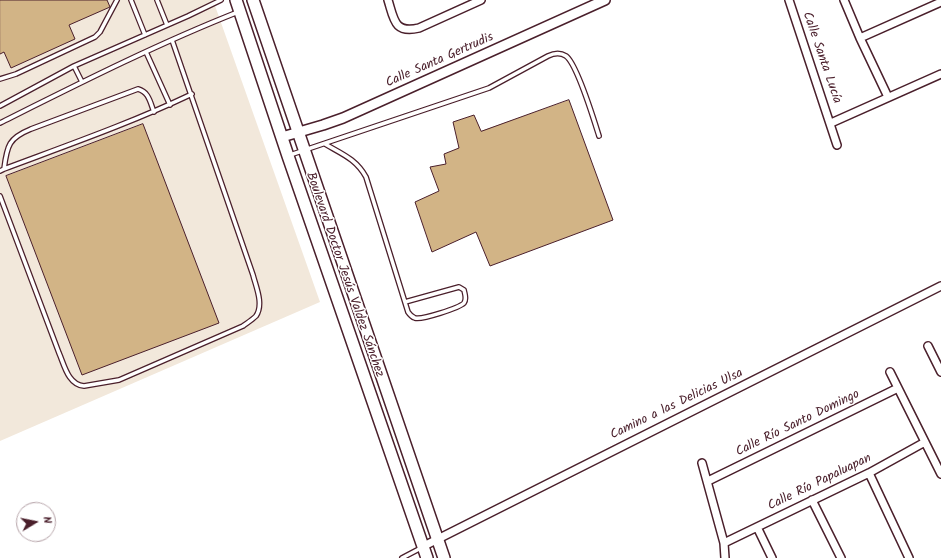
<!DOCTYPE html>
<html>
<head>
<meta charset="utf-8">
<style>
	body { margin:0 }
	#map { position:relative; width:941px; height:558px; overflow:hidden; background:#fff; font-family:Kalam,sans-serif }
	canvas { display:block }
	.north { position:absolute; left:16px; top:502px; width:40px; height:40px; box-sizing:border-box; background:#fff; border:1px solid #b7a5aa; border-radius:50%; rotate:80deg; font-size:11px; font-weight:700; line-height:16px; text-align:center; color:#4a1f2b }
	.north::after { content:''; display:block; margin:auto; width:14px; height:18px; background:#4a1f2b; clip-path:polygon(50% 0,100% 100%,50% 72%,0 100%) }
</style>
</head>
<body>
<div id="map">
<canvas width="941" height="558"></canvas>
<div class="north">N</div>
</div>
<script>
const g = document.querySelector('canvas').getContext('2d');
g.lineJoin = 'round';
function fillPath(path, color) {
  g.fillStyle = color;
  g.fill(path, 'evenodd');
}
function strokePath(path, color, width, dash) {
  g.strokeStyle = color;
  g.lineWidth = width;
  g.lineCap = dash ? 'butt' : 'round';
  g.setLineDash(dash || []);
  g.stroke(path);
}
function write(font, color, halo, rows, align = 'center') {
  g.font = font + ' Kalam,sans-serif';
  g.lineWidth = 3;
  g.setLineDash([]);
  g.textBaseline = 'middle';
  g.strokeStyle = halo;
  g.fillStyle = color;
  for (const [text, x, y, turn = 0] of rows) {
    g.save();
    g.translate(x, y);
    g.rotate((+turn || 0) * Math.PI / 180);
    g.textAlign = isNaN(turn) ? turn : align;
    if (halo) g.strokeText(text, 0, 0);
    g.fillText(text, 0, 0);
    g.restore();
  }
}
const built = new Path2D(`
	M0,0H213L320,302L0,441Z`);
const building = new Path2D(`
	M0,0H107L110,7L69,25L75,39L11,68L4,52L0,54Z
	M569,100L613,220L490,266L476,232L432,252L415,202L439,191L430,167L446,164L444,154L459,148L453,122L474,115L481,131Z
	M143,124L219,323L82,375L6,176Z`);
const service = new Path2D(`
	M131,0L145,35
	M157,0L167,25
	M146,52L170,105
	M74,66L82,82
	M0,79L16,74L95,37L100,32L117,0
	M0,106L74,66L188,16L221,0
	M0,123C78,84 157,44 238,12
	M325,144C342,154 356,159 366,177L408,312C410,315 412,317 415,318C422,320 459,308 464,303C467,299 465,295 464,290L459,287L405,302
	M290,155L489,88L548,56C554,53 560,52 566,56C577,64 594,120 599,136
	M4,169C7,145 9,138 31,129L138,89C149,92 150,102 154,112
	M0,171L4,169C68,145 131,123 192,94
	M0,196L59,353C64,364 68,385 84,386L119,380L243,326C247,323 252,320 256,316C264,304 256,287 253,275L172,40
	M402,558L421,548`);
const minor = new Path2D(`
	M388,0C394,19 394,34 419,28L481,0
	M789,0L837,145
	M844,0L860,38L888,97
	M860,38L941,2
	M831,123L941,74
	M928,346L941,372
	M890,372L941,474
	M702,463L724,543L725,558
	M869,473L909,558
	M708,481L898,388
	M812,500L841,558
	M757,527L772,558
	M724,543L869,473L925,442
	M424,546L941,286`);
const tertiary = new Path2D(`
	M282,137L323,125L343,118L605,0`);
const secondary = new Path2D(`
	M236,0L288,156L427,558
	M253,0L444,558`);
const streetNames = [
	["Calle Santa Lucía",821,58,71],
	["Calle Santa Gertrudis",440,61,-24],
	["Boulevard Doctor Jesús Valdez Sánchez",344,275,71],
	["Camino a las Delicias Ulsa",677,405,-26],
	["Calle Río Santo Domingo",798,424,-26],
	["Calle Río Papaluapan",820,483,-26]
];
fillPath(built, '#f2e8db');
fillPath(building, '#d2b486');
strokePath(building, '#4a1f2b', 1);
strokePath(service, '#4a1f2b', 6);
strokePath(minor, '#4a1f2b', 10);
strokePath(tertiary, '#4a1f2b', 12);
strokePath(secondary, '#4a1f2b', 14);
strokePath(service, '#fff', 3.5);
strokePath(minor, '#fff', 7);
strokePath(tertiary, '#fff', 9);
strokePath(secondary, '#fff', 11);
write('13px', '#4a1f2b', '#fff', streetNames);
</script>
</body>
</html>
